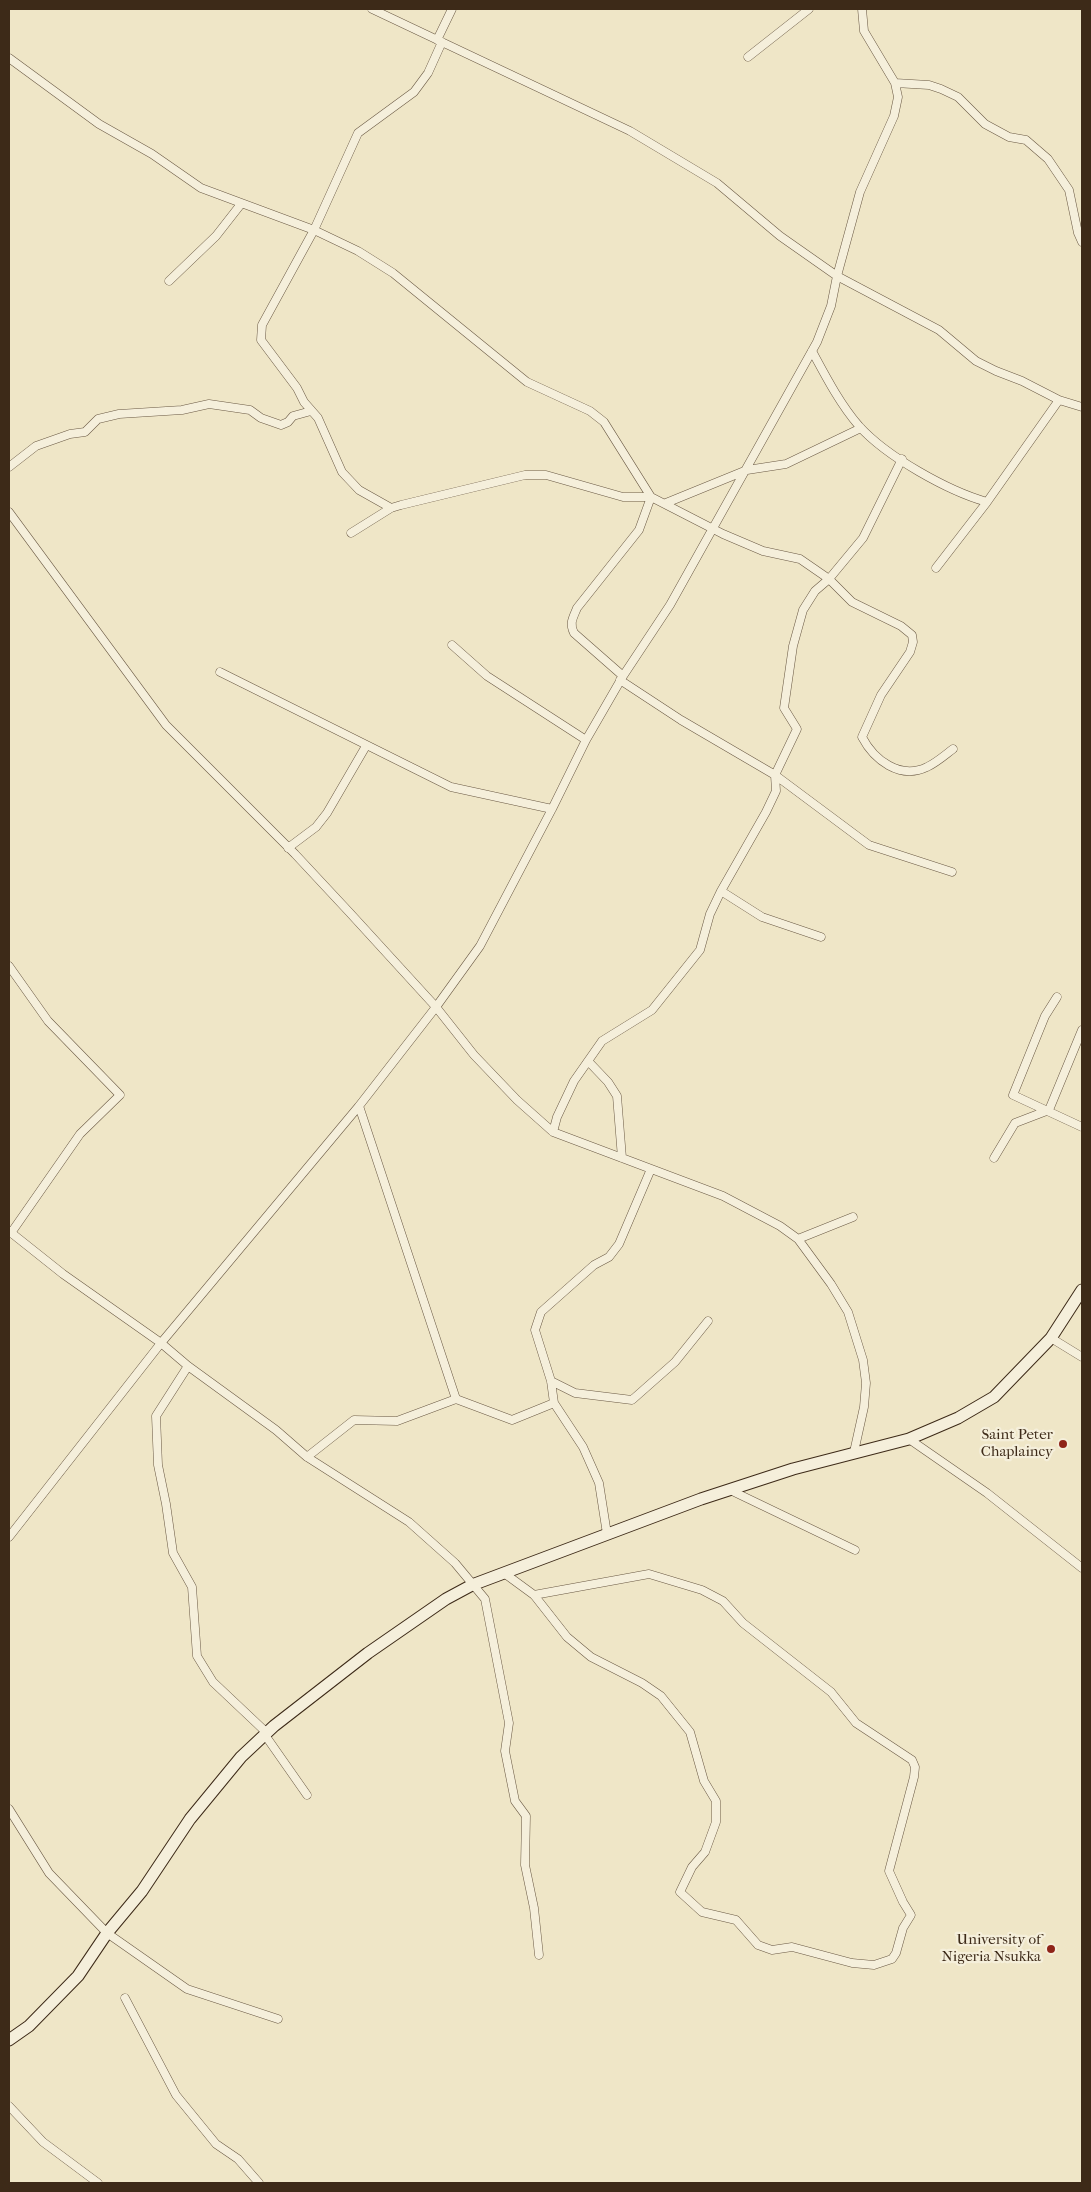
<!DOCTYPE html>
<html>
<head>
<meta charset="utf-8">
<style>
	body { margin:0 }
	#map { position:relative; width:1091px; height:2192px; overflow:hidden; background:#efe6c7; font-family:"IM FELL French Canon",serif }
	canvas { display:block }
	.frame { position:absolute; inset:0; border:10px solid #3d2a18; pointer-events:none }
</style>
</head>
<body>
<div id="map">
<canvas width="1091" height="2192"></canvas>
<div class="frame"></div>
</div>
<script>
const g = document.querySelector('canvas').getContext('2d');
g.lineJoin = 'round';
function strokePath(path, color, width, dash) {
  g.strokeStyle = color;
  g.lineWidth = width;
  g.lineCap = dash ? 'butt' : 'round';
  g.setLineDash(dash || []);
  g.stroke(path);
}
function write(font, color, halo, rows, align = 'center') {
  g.font = font + ' "IM FELL French Canon",serif';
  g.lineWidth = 4.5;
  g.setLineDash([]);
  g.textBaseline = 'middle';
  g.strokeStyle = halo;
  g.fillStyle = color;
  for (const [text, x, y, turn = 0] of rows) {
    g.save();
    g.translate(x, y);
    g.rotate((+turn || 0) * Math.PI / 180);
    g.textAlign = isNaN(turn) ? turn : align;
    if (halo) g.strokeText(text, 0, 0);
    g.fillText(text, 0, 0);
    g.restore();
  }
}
const street = new Path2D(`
	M372,9L630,131L717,183L780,236L837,276L860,192L894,116L898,97L895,83L864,31L862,9
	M437,40L452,9
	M748,57L809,9
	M9,58L99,124L152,154L201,188L314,230L358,251L393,273L527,382L590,411L604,422L651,497
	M895,83L929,85L941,89L958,97L985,124L1009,137L1026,140L1048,159L1069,190L1078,233L1082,242
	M169,281L216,236L241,204
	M812,351C826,377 840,404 859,426C887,457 948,491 987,502
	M9,467L36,446L70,434L85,432L98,419L119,414L182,410L209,404L250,410L261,418L281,425L288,422L293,416L311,411
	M666,503L747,470L786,464L861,428
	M391,508L359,490L342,472L318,418L304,402L297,388L261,340L262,325L314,230L358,133L414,92L428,73L442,42
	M9,512L166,725L295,854L350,913L436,1007L474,1055L517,1100L553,1132L723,1196L780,1226L798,1239L831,1284L848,1312L863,1360L866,1383L864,1407L854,1452
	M351,533L391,508L401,505L525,475H546L623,497H651L723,534L763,551L800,559L829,579L852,602L901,626L912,635L913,642L910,652L881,695L862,737C874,760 900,780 927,767C936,763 945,755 953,749
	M936,568L987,502L1059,400
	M452,645L487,676L586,740
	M220,672L451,787L552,809
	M623,676L574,633C569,623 573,618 577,608L639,530L651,497
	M620,680L681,720L775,775L869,845L952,872
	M288,848L316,827L327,813L366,746
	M721,891L762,917L821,937
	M9,966L48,1021L120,1095L80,1134L11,1233
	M1057,997L1045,1016L1013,1095L1082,1127
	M588,1061L608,1082L617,1096L622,1158
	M359,1106L456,1399
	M553,1132L557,1117L574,1081L602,1041L652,1010L700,950L710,914L721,891L766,812L776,791L775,775L797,729L784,708L793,646L803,610L815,591L829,579L863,538L902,459
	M994,1158L1015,1123L1049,1110L1082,1030
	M9,1231L63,1274L161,1343L188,1366L276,1430L307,1457L409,1522L455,1563L485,1599L509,1723L505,1751L515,1801L526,1816L525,1865L534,1908L539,1955
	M798,1239L853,1217
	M1051,1338L1082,1357
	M188,1366L156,1416L158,1465L166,1504L173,1553L192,1587L197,1656L213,1682L267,1733L265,1735L307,1795
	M551,1381L575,1393L632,1400L675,1362L708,1321
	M909,1439L987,1493L1082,1568
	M307,1457L354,1420L397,1421L456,1399L512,1420L554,1403
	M730,1490L855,1550
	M607,1534L599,1483L583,1447L554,1403L551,1381L535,1330L541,1312L594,1265L609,1257L619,1244L651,1169
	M9,1537L161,1343L359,1106L436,1007L480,946L552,809L586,740L623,676L670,605L817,342L831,306L837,276L939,330L976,361L996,371L1022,381L1059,400L1082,407
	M504,1573L534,1595L567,1637L591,1657L642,1683L661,1696L690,1732L704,1781L716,1801V1822L705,1852L692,1867L680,1892L702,1912L736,1920L758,1945L772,1950L792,1947L852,1963L874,1965L892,1959L896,1953L903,1928L911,1915L903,1902L889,1871L914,1777L915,1767L912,1760L856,1723L831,1692L743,1623L723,1601L702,1590L649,1574L534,1595
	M9,1809L49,1873L107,1933L187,1989L278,2019
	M125,1998L176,2095L216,2144L238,2159L259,2183
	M9,2106L43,2142L98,2183`);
const secondary = new Path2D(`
	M9,2040L29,2026L78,1976L107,1933L142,1891L190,1819L241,1757L274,1726L368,1653L446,1599L472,1585L701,1499L793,1469L909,1439L958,1418L994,1397L1051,1338L1082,1290`);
const markers = [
	[1063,1444,5,"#8f2418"],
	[1051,1949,5,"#8f2418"]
];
const poiNames = [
	["Saint Peter",1053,1435],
	["Chaplaincy",1053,1452],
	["University of",1041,1940],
	["Nigeria Nsukka",1041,1957]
];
strokePath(street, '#6a5944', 9);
strokePath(secondary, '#3d2a18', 13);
strokePath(street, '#f5efdb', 8);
strokePath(secondary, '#f5efdb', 11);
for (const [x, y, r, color] of markers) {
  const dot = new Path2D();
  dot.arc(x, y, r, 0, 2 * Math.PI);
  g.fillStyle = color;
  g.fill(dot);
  strokePath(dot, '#f5efdb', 2);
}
write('15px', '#3d2a18', '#f5efdb', poiNames, 'right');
</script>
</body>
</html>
